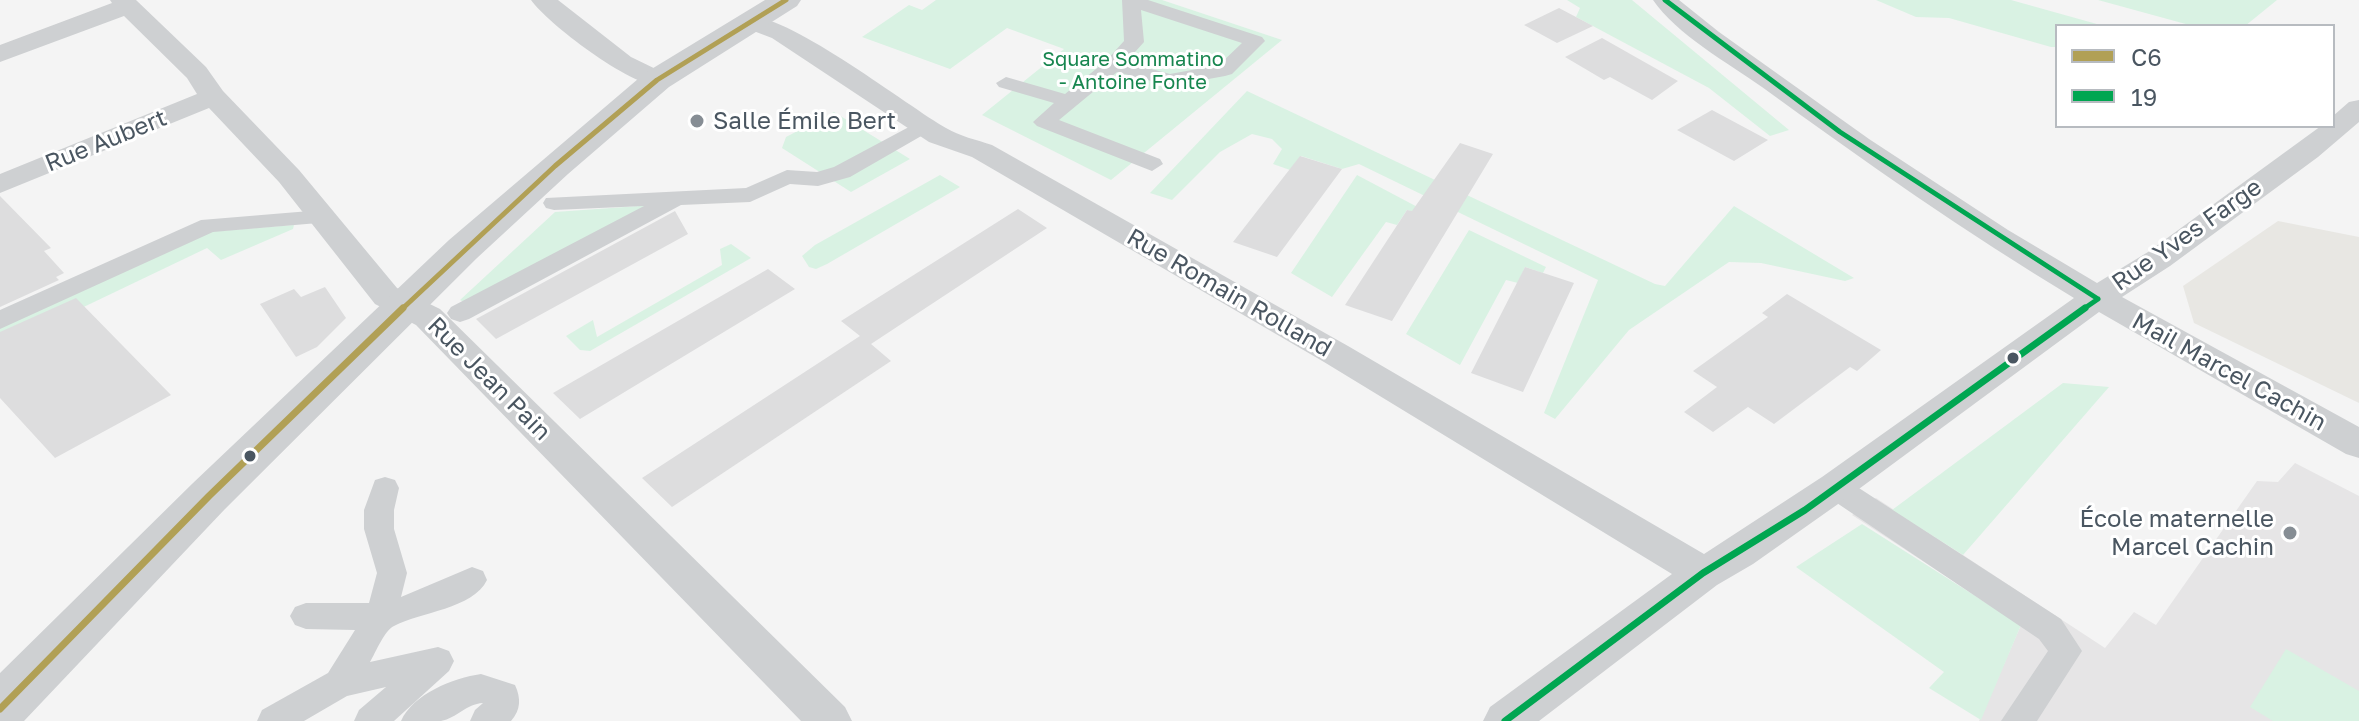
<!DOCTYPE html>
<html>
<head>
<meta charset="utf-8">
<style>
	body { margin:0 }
	#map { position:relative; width:2359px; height:721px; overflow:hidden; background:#f4f4f4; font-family:"Golos Text",sans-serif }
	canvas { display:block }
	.legend { position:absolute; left:2055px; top:24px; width:280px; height:104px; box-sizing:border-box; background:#fff; border:2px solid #b7bbc0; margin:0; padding:10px 14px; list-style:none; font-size:24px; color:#4a5661 }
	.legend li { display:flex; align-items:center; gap:16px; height:40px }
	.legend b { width:40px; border:2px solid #b7bbc0 }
</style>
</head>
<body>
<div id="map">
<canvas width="2359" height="721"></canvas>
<ul class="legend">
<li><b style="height:10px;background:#b1a055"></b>C6</li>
<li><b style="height:10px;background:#00a651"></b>19</li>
</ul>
</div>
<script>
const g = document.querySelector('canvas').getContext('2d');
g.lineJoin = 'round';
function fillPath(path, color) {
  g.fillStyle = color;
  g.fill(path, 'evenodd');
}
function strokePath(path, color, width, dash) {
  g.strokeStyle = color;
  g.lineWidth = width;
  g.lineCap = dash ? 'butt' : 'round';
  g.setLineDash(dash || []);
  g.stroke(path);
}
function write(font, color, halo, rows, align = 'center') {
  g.font = font + ' "Golos Text",sans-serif';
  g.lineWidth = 6;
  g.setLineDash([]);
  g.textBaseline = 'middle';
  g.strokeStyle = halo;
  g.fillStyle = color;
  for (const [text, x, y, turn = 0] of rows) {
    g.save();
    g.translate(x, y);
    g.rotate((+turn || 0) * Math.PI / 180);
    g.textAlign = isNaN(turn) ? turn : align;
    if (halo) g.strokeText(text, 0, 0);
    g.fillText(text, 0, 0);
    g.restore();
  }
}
const commercial = new Path2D(`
	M2278,221L2359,237V403L2194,323L2183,286Z`);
const education = new Path2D(`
	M2295,463L2359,496V721H1979L2021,625L1852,515L1876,498L2105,648L2134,612L2156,625L2257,481L2278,482Z`);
const green = new Path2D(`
	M936,0H1162L1282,40L1111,180L982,115L1064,49L1007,28L950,69L862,37L909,5L922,10Z
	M1567,0H1632L1789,130L1770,136L1709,88L1576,17L1580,8Z
	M1876,0H2011L2104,26H2057V47H2051L1949,18L1916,17Z
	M2098,0H2277L2245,26H2193Z
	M1247,91L1655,284L1665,286L1734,206L1854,278L1845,281L1761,263L1729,262L1629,330L1555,419L1544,413L1598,280L1359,164L1342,169L1301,156L1290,170L1273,164L1282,149L1272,139L1252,134L1220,152L1172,200L1150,193Z
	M834,112L910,159L851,192L782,148L786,137Z
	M940,175L960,187L827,264L816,269L809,267L802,256L815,245Z
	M1357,175L1442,220L1407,210L1397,225L1386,222L1332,297L1291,273Z
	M653,205L464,302L460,300L555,212Z
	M294,225L293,229L221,260L207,248L0,347V328L205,232Z
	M1469,230L1546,267L1543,273L1525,267L1518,283L1506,280L1460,365L1406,334Z
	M731,244L751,258L590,351L580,350L566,336L593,320L597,337L722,265L720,249Z
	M2063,383L2109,387L1963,555L1892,510Z
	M1862,524L2021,625L1981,720L1929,688L1944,672L1796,567Z
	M2286,649L2359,691V721H2273L2250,707Z`);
const building = new Path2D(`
	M1559,8L1593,26L1557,43L1524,25Z
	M1602,38L1678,81L1652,100L1610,77L1604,80L1565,57Z
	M1712,110L1768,140L1734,161L1677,130Z
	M1460,143L1493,154L1392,321L1345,305L1407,210L1412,211Z
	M1300,156L1342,169L1277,257L1233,242Z
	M0,196L51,248L44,251L64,273L56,277L59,280L0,307Z
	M1018,209L1047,228L871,344L891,361L672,507L642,478L860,336L841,321Z
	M675,211L688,234L496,339L476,319Z
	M1525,267L1574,283L1523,392L1471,373Z
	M768,269L795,289L580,419L553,393Z
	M325,287L346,318L317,347L296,357L260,304L294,289L301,297Z
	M1787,294L1881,350L1857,371L1850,367L1774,424L1748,407L1713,432L1684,412L1717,387L1693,371L1768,317L1762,313Z
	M76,298L171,395L55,458L0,398V332Z`);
const pedestrian = new Path2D(`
	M1122,0H1148L1262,37L1265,41L1232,74L1225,76L1170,86L1117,72L1059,120L1160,159L1163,164L1152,171L1037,126L1033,122L1054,103L999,87L996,83L1006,77L1065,94L1106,61L1124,41ZM1141,10L1242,43L1219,65L1170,74L1126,62L1144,42Z
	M922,120L930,121L933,126L930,131L850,177L818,186L790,184L750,202L681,205L469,319L460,322L451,319L447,313L451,307L644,206L554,210L546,208L543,203L546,198L746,188L787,170L817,172L834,167Z
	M322,210L330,212L334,217L330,222L213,232L0,329V310L201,220Z
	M1835,476L1845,479L2061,619L2082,651L2037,721H2001L2048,651L2039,639L1825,495L1821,487L1825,479Z
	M385,477L395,480L399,488L394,510V529L407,573L401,597L472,567L483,571L487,580C473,609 420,612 394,626C384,631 376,652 370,662L438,647L449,651L454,661L449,671L394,721H354L359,710L386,687L347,696L304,721H257L262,710L328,673L355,630L306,629L295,625L290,616L295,607L306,603H369L377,573L364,529V510L375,480Z
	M481,674L515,685C521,698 521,710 511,721H470L475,710L483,703C466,704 457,718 441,721C429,721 414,721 401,721C413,694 453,678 481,674Z`);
const minor = new Path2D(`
	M110,0H136L206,67L223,91L299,170L397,288L440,309L845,707L852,721H801L416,325L375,304L279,182L209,108L0,193V174L197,94L187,78L124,16L0,62V45L112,3Z
	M531,0H558L631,57L666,74L670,80L666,86C638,93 548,24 531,0Z
	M1653,0H1679L1719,32L1869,139L2008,230L2097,283L2148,252L2321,126H2333V116L2349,102L2359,100V122L2318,157L2170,266L2122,297L2359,427V458L2346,454L2099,312L1848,497L1753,564L1717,585L1539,721H1483L1490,707L1672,574L1324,362L972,157L929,142L772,38L743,27L740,22L743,17C781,7 907,106 946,128C959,136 977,140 992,145L1348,346L1704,554L1822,477L2074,298C1966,233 1864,161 1762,87C1728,63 1676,34 1653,0Z`);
const tertiary = new Path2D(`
	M765,0H801L797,6L669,87L568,174L477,258L225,509L24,721H0V673L193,483L449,240L645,73Z`);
const bus1Far1 = new Path2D(`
	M401,310L555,166L657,80L786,0`);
const bus1 = new Path2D(`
	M0,709L209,496L403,308`);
const bus2Far1 = new Path2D(`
	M1665,0L1840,132L2098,299
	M2082,310L2098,299`);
const bus2 = new Path2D(`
	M1505,721L1703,573L1805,510L2085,308`);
const markers = [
	[697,121,8,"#868d94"],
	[2013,358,7,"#4a5661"],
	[250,456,7,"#4a5661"],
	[2290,533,8,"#868d94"]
];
const farParknames = [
	["Square Sommatino",1133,60],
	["- Antoine Fonte",1133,83]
];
const poiNames = [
	["Salle Émile Bert",713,121],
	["École maternelle",2274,519,"right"],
	["Marcel Cachin",2274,547,"right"]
];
const streetNames = [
	["Rue Aubert",106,141,-22],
	["Rue Yves Farge",2187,235,-35],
	["Rue Romain Rolland",1229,293,30],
	["Mail Marcel Cachin",2229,372,29],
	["Rue Jean Pain",489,379,45]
];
fillPath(commercial, '#e8e7e3');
fillPath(education, '#e6e5e6');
fillPath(green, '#d9f2e3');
fillPath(building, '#ddddde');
fillPath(pedestrian, '#ced0d2');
fillPath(minor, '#ced0d2');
fillPath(tertiary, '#ced0d2');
strokePath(bus1Far1, '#b1a055', 5);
strokePath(bus1, '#b1a055', 7);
strokePath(bus2Far1, '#00a651', 5);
strokePath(bus2, '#00a651', 7);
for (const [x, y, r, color] of markers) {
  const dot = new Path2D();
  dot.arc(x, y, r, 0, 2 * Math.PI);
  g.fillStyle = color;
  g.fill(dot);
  strokePath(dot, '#fff', 3);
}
write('20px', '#17864f', '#fff', farParknames);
write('24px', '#4a5661', '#fff', poiNames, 'left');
write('24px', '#4a5661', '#fff', streetNames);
</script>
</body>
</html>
